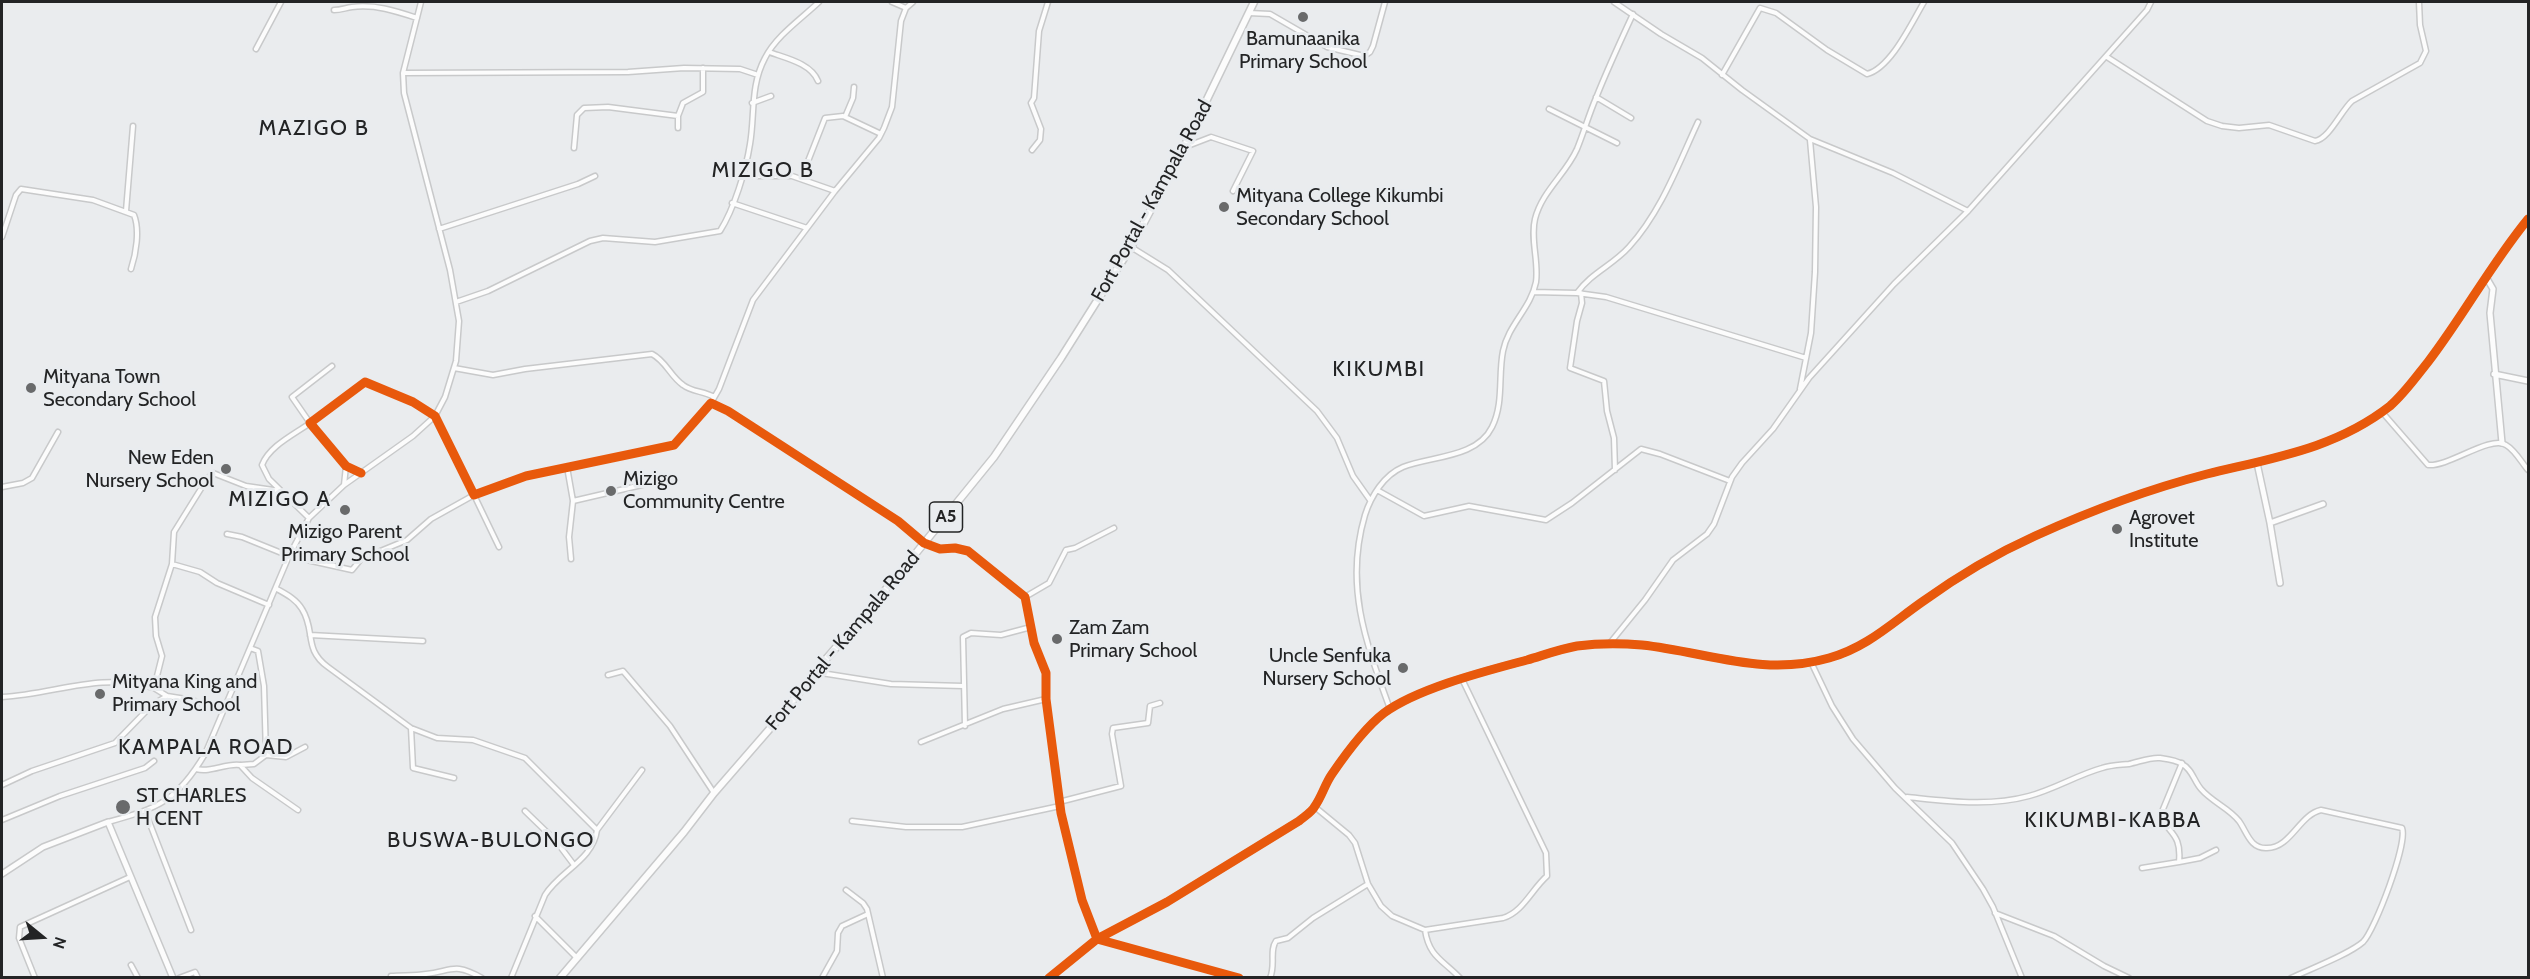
<!DOCTYPE html>
<html>
<head>
<meta charset="utf-8">
<style>
	body { margin:0 }
	#map { position:relative; width:2530px; height:979px; overflow:hidden; background:#eaecee; font-family:Cabin,sans-serif }
	canvas { display:block }
	.frame { position:absolute; inset:0; border:3px solid #232425; pointer-events:none }
	.north { position:absolute; left:12px; top:907px; width:60px; height:60px; -webkit-text-stroke:4px #e9ecef; paint-order:stroke; rotate:108deg; font-size:16px; font-weight:700; line-height:24px; text-align:center; color:#232425 }
	.north::after { content:''; display:block; margin:auto; width:21px; height:27px; background:#232425; clip-path:polygon(50% 0,100% 100%,50% 72%,0 100%) }
</style>
</head>
<body>
<div id="map">
<canvas width="2530" height="979"></canvas>
<div class="frame"></div>
<div class="north">N</div>
</div>
<script>
const g = document.querySelector('canvas').getContext('2d');
g.lineJoin = 'round';
function strokePath(path, color, width, dash) {
  g.strokeStyle = color;
  g.lineWidth = width;
  g.lineCap = dash ? 'butt' : 'round';
  g.setLineDash(dash || []);
  g.stroke(path);
}
function write(font, color, halo, rows, align = 'center') {
  g.font = font + ' Cabin,sans-serif';
  g.lineWidth = 6;
  g.setLineDash([]);
  g.textBaseline = 'middle';
  g.strokeStyle = halo;
  g.fillStyle = color;
  for (const [text, x, y, turn = 0] of rows) {
    g.save();
    g.translate(x, y);
    g.rotate((+turn || 0) * Math.PI / 180);
    g.textAlign = isNaN(turn) ? turn : align;
    if (halo) g.strokeText(text, 0, 0);
    g.fillText(text, 0, 0);
    g.restore();
  }
}
const street = new Path2D(`
	M892,2L906,8
	M1614,2L1661,34L1702,58L1742,90L1810,139L1893,173L1968,211
	M334,10C341,10 345,8 352,7C375,4 396,11 417,18
	M1249,13L1270,14L1327,47L1364,56L1370,52L1373,46L1385,2
	M256,49L281,2
	M769,52C785,58 811,63 818,81
	M2107,57L2207,121L2222,126L2239,128L2269,125L2315,141C2329,139 2341,111 2352,101L2420,63L2426,51L2420,25L2419,2
	M403,73L628,72L684,68L740,69L758,75
	M1722,75L1760,8L1776,13L1827,50L1867,74C1891,68 1912,22 1924,2
	M1596,97L1631,118
	M752,103L771,96
	M1549,109L1617,143
	M678,116L683,103L703,92V68
	M845,117L853,98L854,87
	M1185,147L1211,137L1253,151L1233,191
	M574,148L577,115L584,108L608,107L678,116V128
	M1032,150L1040,140L1041,129L1031,103L1034,98L1039,31L1048,2
	M743,176H792L835,191
	M801,179L825,118L843,116L881,134
	M732,203L807,228
	M126,211L133,126
	M439,229L578,184L595,176
	M2,237L16,195L21,189L93,200L134,215C140,230 136,254 131,269
	M1131,247L1168,270L1317,411L1337,438L1353,476L1370,500
	M1533,292L1577,293L1606,297L1806,358
	M1577,293C1591,273 1613,265 1629,247C1661,212 1678,165 1698,122
	M1581,293L1582,303L1577,321L1570,368L1604,381L1607,411L1614,438L1615,470
	M456,302L488,291L590,241L603,238L655,242L720,231C734,209 746,170 750,144C755,115 750,86 765,58C776,36 801,19 819,2
	M454,368L493,375L525,369L652,354C666,361 670,376 683,385C692,392 704,391 714,397
	M1800,389L1811,333L1815,272L1816,207L1810,140
	M711,403L719,389L753,300L835,191L879,138L884,128L892,107L901,21L906,8L913,2
	M2382,412L2428,465C2449,467 2490,435 2506,445C2515,450 2522,463 2528,470
	M567,467L573,501L569,537L571,559
	M361,473L346,466L310,423L365,382L413,402L435,416L474,495L526,476L674,445L711,403L728,411L898,521L924,543L940,549L955,548L968,551L1025,597L1034,643L1046,673V699L1061,813L1082,900L1097,939L1239,978
	M344,485L346,466
	M2,487L23,483L32,478L58,432
	M1377,490L1424,516L1469,506L1546,520L1572,503L1641,449L1660,454L1730,481
	M573,501L646,484
	M309,518L269,479L262,465C269,446 295,434 310,423L292,397L332,366
	M227,534L242,537L289,556L352,570L361,559L407,540L431,519L474,495L499,547
	M277,589C286,594 296,599 302,609C316,631 303,649 328,667L411,728L437,738L473,740L525,758L597,830C593,860 560,871 545,895L511,978
	M1025,597L1049,583L1066,550L1075,548L1114,528
	M269,605L217,583L200,572L172,564L174,532L207,479L213,473L246,486L280,491
	M310,635L423,641
	M1610,643L1645,600L1673,560L1707,534L1714,524L1732,477L1742,463L1773,429L1809,378L1894,284L1968,211L2147,10L2151,2
	M250,648L258,651L264,686L266,755
	M1811,662L1832,706L1853,739L1895,788L1952,843L1983,889L1993,907L2022,978
	M815,672L891,684L963,686
	M608,675L623,671L670,726L714,793
	M167,696L154,688L162,656L156,636L155,617L172,564
	M2,697C57,694 97,672 154,688
	M1390,709C1366,643 1344,586 1365,515C1371,496 1384,475 1403,467C1431,456 1477,458 1492,427C1504,403 1498,376 1503,351C1508,325 1531,308 1536,282C1539,261 1530,239 1535,219C1542,191 1566,174 1577,149C1584,132 1589,114 1596,98C1607,70 1620,42 1633,14
	M965,726L963,637L971,633L1001,635L1031,627
	M411,728L413,768L454,778
	M921,742L1003,709L1046,699
	M241,765L254,764L266,755L286,757L305,747
	M196,769C211,773 225,763 240,765L252,778L298,810
	M2,785L32,771L115,743L152,705L167,696L192,700L223,711
	M1907,797C1947,801 1989,807 2029,796C2055,789 2077,775 2102,768C2111,765 2119,765 2129,764C2139,762 2150,757 2160,758C2167,759 2176,760 2182,764C2192,769 2194,781 2201,789C2212,802 2229,808 2239,821C2247,832 2250,849 2267,848C2291,848 2299,815 2321,810L2402,828C2408,843 2375,930 2363,942C2348,955 2310,969 2291,978
	M1059,802L1121,786L1112,734L1113,728L1148,723L1150,706L1160,703
	M1315,807L1349,835L1355,843L1368,884L1381,906L1392,916L1425,930L1503,918C1523,912 1532,889 1547,876L1546,853L1462,679
	M145,811L191,930
	M525,811L556,841L574,865
	M2,820L60,796L145,768L154,761
	M852,821L906,827H962L1060,806
	M108,822C159,808 177,801 205,754L289,556L309,518L344,485L413,436L435,416L445,397L456,361L459,321L450,270L404,93L403,73L421,2
	M597,830L642,770
	M2179,862L2200,858L2216,850
	M2142,868L2179,862C2182,831 2166,834 2161,814L2182,763
	M846,890L863,903L867,909L883,978
	M1995,913L2054,936L2104,966L2129,978
	M535,916L576,957
	M1425,930C1429,957 1443,960 1460,978
	M131,965L138,978
	M391,976C403,975 414,976 426,974C452,971 454,962 482,978
	M35,978L19,938L20,927L130,877
	M179,978L195,972L198,978
	M822,978L837,951L838,933L842,926L868,914
	M1270,978C1276,965 1269,951 1276,941L1288,938L1313,918L1368,884`);
const secondary = new Path2D(`
	M2486,277L2493,289L2490,313L2502,443
	M2494,374L2528,381
	M2257,463L2270,523L2323,504
	M2270,523L2280,583
	M2,874L43,847L108,822L173,978
	M1049,978L1097,939L1167,902L1299,821C1305,816 1312,812 1315,806C1322,796 1325,784 1332,774C1345,755 1367,726 1384,713C1418,688 1486,671 1527,660C1544,655 1560,649 1577,646C1599,643 1620,643 1642,645C1707,652 1763,677 1829,658C1866,648 1892,623 1922,602C1958,576 1995,554 2035,536C2090,511 2149,489 2207,474C2272,458 2335,449 2390,406C2404,394 2416,377 2428,362C2464,315 2491,264 2528,219`);
const primary = new Path2D(`
	M560,978L684,832L714,793L780,717L815,672L899,574L994,457L1061,358L1131,247L1184,147L1254,2`);
const cycleway = new Path2D(`
	M361,473L346,466L310,423L365,382L413,402L435,416L474,495L526,476L674,445L711,403L728,411L898,521L924,543L940,549L955,548L968,551L1025,597L1034,643L1046,673V699L1061,813L1082,900L1097,939L1239,978
	M1049,978L1097,939L1167,902L1299,821C1305,816 1312,812 1315,806C1322,796 1325,784 1332,774C1345,755 1367,726 1384,713C1418,688 1486,671 1527,660C1544,655 1560,649 1577,646C1599,643 1620,643 1642,645C1707,652 1763,677 1829,658C1866,648 1892,623 1922,602C1958,576 1995,554 2035,536C2090,511 2149,489 2207,474C2272,458 2335,449 2390,406C2404,394 2416,377 2428,362C2464,315 2491,264 2528,219`);
const markers = [
	[1303,17,6,"#696a6b"],
	[1224,207,6,"#696a6b"],
	[31,388,6,"#696a6b"],
	[226,469,6,"#696a6b"],
	[611,491,6,"#696a6b"],
	[345,510,6,"#696a6b"],
	[2117,529,6,"#696a6b"],
	[1057,639,6,"#696a6b"],
	[1403,668,6,"#696a6b"],
	[100,694,6,"#696a6b"],
	[123,807,8,"#696a6b"]
];
const shields = [
	[946,517,33]
];
const shieldNames = [
	["A5",946,517]
];
const poiNames = [
	["Bamunaanika",1303,39,"center"],
	["Primary School",1303,62,"center"],
	["Mityana College Kikumbi",1236,196],
	["Secondary School",1236,219],
	["Mityana Town",43,377],
	["Secondary School",43,400],
	["New Eden",214,458,"right"],
	["Nursery School",214,481,"right"],
	["Mizigo",623,479],
	["Community Centre",623,502],
	["Agrovet",2129,518],
	["Institute",2129,541],
	["Mizigo Parent",345,532,"center"],
	["Primary School",345,555,"center"],
	["Zam Zam",1069,628],
	["Primary School",1069,651],
	["Uncle Senfuka",1391,656,"right"],
	["Nursery School",1391,679,"right"],
	["Mityana King and",112,682],
	["Primary School",112,705],
	["ST CHARLES",136,796],
	["H CENT",136,819]
];
const streetNames = [
	["Fort Portal - Kampala Road",1152,201,-61],
	["Fort Portal - Kampala Road",843,641,-50]
];
const quarterNames = [
	["MAZIGO B",314,129],
	["MIZIGO B",763,171],
	["KIKUMBI",1379,370],
	["MIZIGO A",280,500],
	["KAMPALA ROAD",206,748],
	["KIKUMBI-KABBA",2113,821],
	["BUSWA-BULONGO",491,841]
];
strokePath(street, '#c8c9ca', 7);
strokePath(secondary, '#c8c9ca', 8);
strokePath(primary, '#c8c9ca', 9);
strokePath(street, '#fcfcfc', 4);
strokePath(secondary, '#fcfcfc', 5);
strokePath(primary, '#fcfcfc', 6);
strokePath(cycleway, '#e8590c', 9);
for (const [x, y, r, color] of markers) {
  const dot = new Path2D();
  dot.arc(x, y, r, 0, 2 * Math.PI);
  g.fillStyle = color;
  g.fill(dot);
  strokePath(dot, '#e9ecef', 2);
}
for (const [x, y, w] of shields) {
  const box = new Path2D();
  box.roundRect(x - w / 2, y - 15, w, 30, 4.5);
  g.fillStyle = '#e9ecef';
  g.fill(box);
  strokePath(box, '#232425', 1.5);
}
write('bold 18px', '#232425', null, shieldNames);
write('20px', '#232425', '#e9ecef', poiNames, 'left');
write('20px', '#232425', '#e9ecef', streetNames);
g.letterSpacing = '1.5px';
write('22px', '#232425', '#e9ecef', quarterNames);
g.letterSpacing = '0px';
</script>
</body>
</html>
